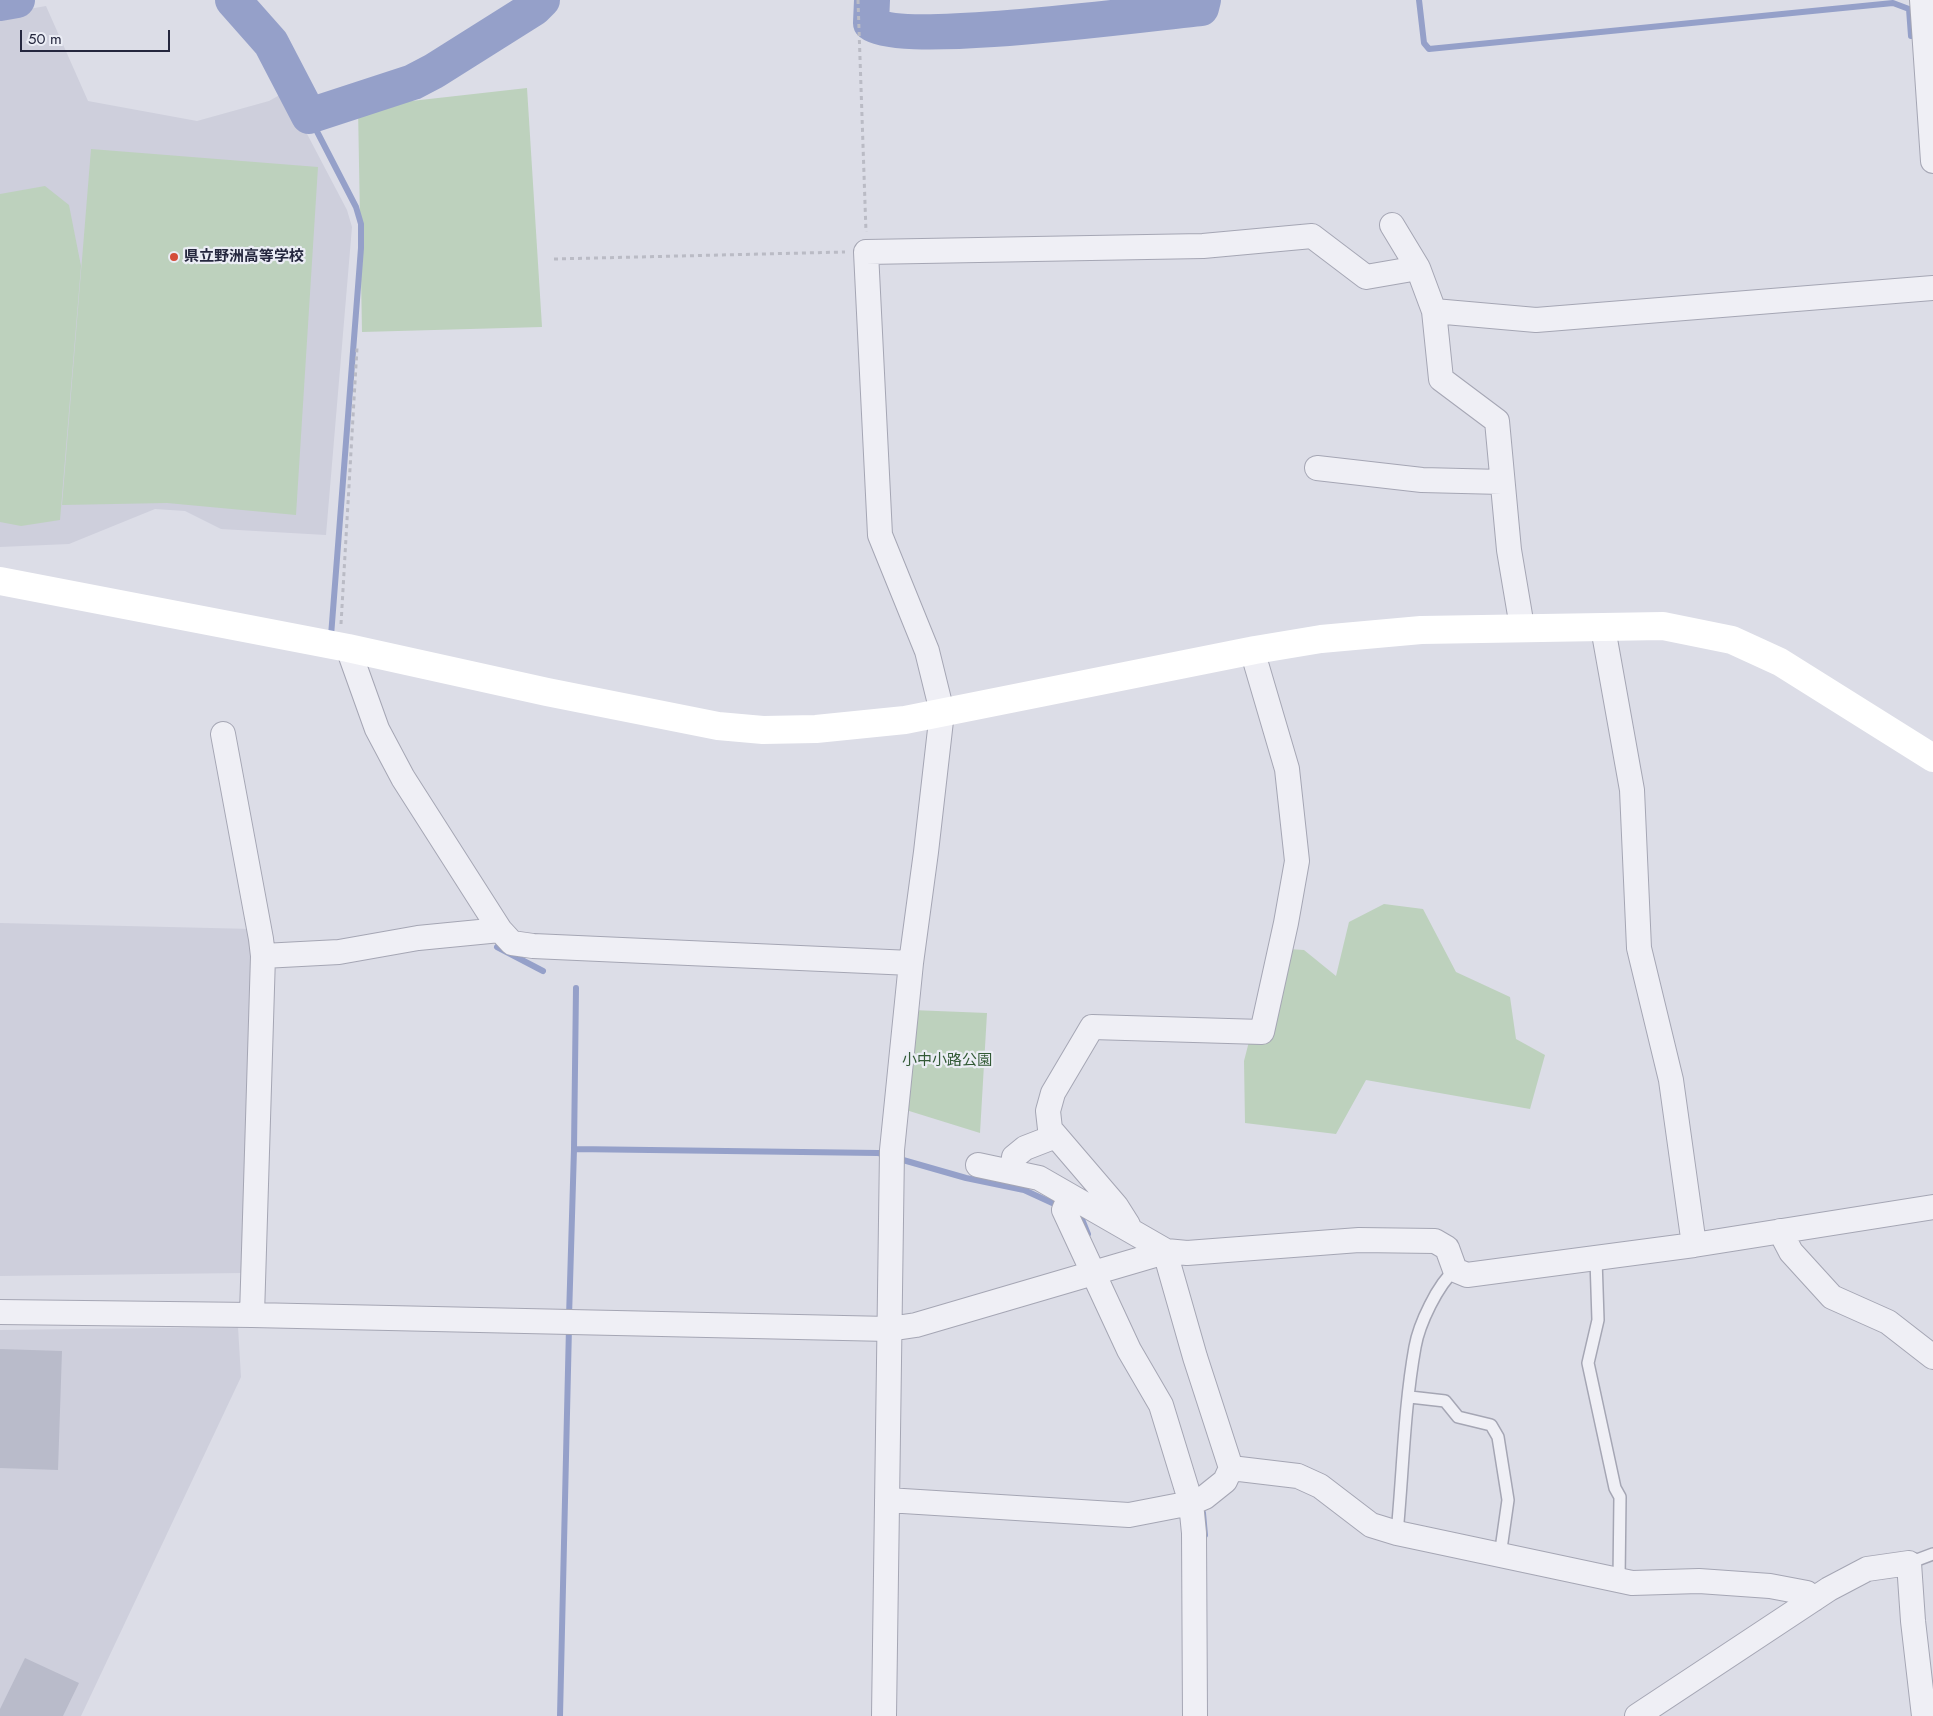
<!DOCTYPE html>
<html>
<head>
<meta charset="utf-8">
<style>
	body { margin:0 }
	#map { position:relative; width:1933px; height:1716px; overflow:hidden; background:#dcdde7; font-family:Jost,sans-serif }
	canvas { display:block }
	.scale { position:absolute; left:20px; top:30px; width:150px; height:22px; box-sizing:border-box; border:2px solid #25273e; border-top:0; padding-left:6px; font-size:15px; line-height:18px; white-space:nowrap; color:#25273e; -webkit-text-stroke:4px #ebedf5; paint-order:stroke }
</style>
</head>
<body>
<div id="map">
<canvas width="1933" height="1716"></canvas>
<div class="scale">50 m</div>
</div>
<script>
const g = document.querySelector('canvas').getContext('2d');
g.lineJoin = 'round';
function fillPath(path, color) {
  g.fillStyle = color;
  g.fill(path, 'evenodd');
}
function strokePath(path, color, width, dash) {
  g.strokeStyle = color;
  g.lineWidth = width;
  g.lineCap = dash ? 'butt' : 'round';
  g.setLineDash(dash || []);
  g.stroke(path);
}
function write(font, color, halo, rows, align = 'center') {
  g.font = font + ' Jost,"Noto Sans JP",sans-serif';
  g.lineWidth = 4.5;
  g.setLineDash([]);
  g.textBaseline = 'middle';
  g.strokeStyle = halo;
  g.fillStyle = color;
  for (const [text, x, y, turn = 0] of rows) {
    g.save();
    g.translate(x, y);
    g.rotate((+turn || 0) * Math.PI / 180);
    g.textAlign = isNaN(turn) ? turn : align;
    if (halo) g.strokeText(text, 0, 0);
    g.fillText(text, 0, 0);
    g.restore();
  }
}
const built = new Path2D(`
	M46,6L88,101L197,121L269,101L285,92L347,210L352,227L326,535L221,529L185,511L155,509L69,544L0,547V14Z
	M0,923L253,929L242,1273L0,1276Z
	M238,1327L241,1377L81,1716H0V1330Z`);
const green = new Path2D(`
	M527,88L542,327L362,332L358,107Z
	M91,149L318,167L296,515L167,503L62,505Z
	M45,186L69,205L81,266L60,520L21,526L0,522V194Z
	M1384,904L1423,909L1456,972L1510,997L1516,1039L1545,1055L1530,1109L1366,1080L1336,1134L1245,1123L1244,1061L1273,948L1304,950L1336,976L1349,922Z
	M912,1010L987,1013L980,1133L906,1110Z`);
const stream = new Path2D(`
	M1419,0L1424,43L1429,49L1893,3L1909,9L1911,36L1919,35
	M309,116L356,207L361,224V248L331,636
	M497,947L543,971
	M576,988L574,1149L878,1153L887,1155
	M896,1158L966,1178L1024,1190L1061,1207
	M1074,1214L1082,1219L1088,1234
	M569,1317L574,1149
	M1203,1513L1205,1535
	M560,1716L569,1327`);
const river = new Path2D(`
	M233,0L271,43L309,116L413,82L434,71L534,8L542,0
	M872,0L871,23C901,47 1149,13 1201,8L1203,0
	M0,3L17,0`);
const building = new Path2D(`
	M0,1349L62,1351L58,1470L0,1468Z
	M25,1658L79,1683L63,1716H0V1709Z`);
const path = new Path2D(`
	M858,0L866,232
	M554,259L845,252
	M341,624L357,348`);
const lane = new Path2D(`
	M1596,1259L1598,1320L1588,1363L1615,1488L1620,1497L1619,1580
	M1410,1397L1445,1401L1458,1417L1491,1425L1498,1437L1508,1500L1500,1556
	M1397,1533C1403,1472 1404,1408 1415,1347C1419,1324 1438,1284 1455,1270
	M1909,1563L1933,1554`);
const street = new Path2D(`
	M1922,0L1933,161
	M1392,225L1418,268
	M1434,311L1441,379L1497,421L1509,550L1522,627
	M1317,468L1422,480L1502,482
	M1603,628L1632,790L1639,948L1671,1080L1694,1245
	M348,648L377,729L403,778L500,930L512,943L533,946L911,963
	M223,734L261,939L263,956
	M978,1165L1039,1178L1166,1251L1187,1253L1359,1240L1435,1241L1447,1248L1455,1270L1467,1275L1694,1245L1933,1207
	M1012,1172L1014,1157L1025,1148L1056,1136
	M1070,1196L1064,1210L1129,1350L1161,1405L1191,1503L1194,1533L1195,1716
	M1128,1225L1116,1206L1050,1129L1048,1111L1053,1093L1092,1027L1262,1032L1286,923L1297,861L1287,769L1252,650
	M1780,1231L1791,1252L1832,1297L1888,1322L1933,1357
	M0,1312L252,1315L889,1329L916,1325L1165,1252L1195,1357L1231,1468L1225,1481L1205,1497L1191,1503L1129,1515L887,1500
	M252,1315L263,956L339,952L418,938L500,930
	M1231,1468L1298,1476L1320,1486L1371,1525L1397,1533L1632,1583L1699,1581L1770,1586L1807,1593L1814,1599
	M884,1716L892,1150L911,963L926,852L942,712L927,651L880,535L866,252L1203,246L1312,236L1366,277L1418,268L1434,311L1536,320L1933,288
	M1637,1716L1829,1589L1867,1569L1909,1563L1913,1621L1924,1716`);
const secondary = new Path2D(`
	M0,581L348,648L547,692L718,726L763,730L816,729L905,720L1255,650L1321,639L1421,630L1663,626L1732,640L1780,662L1933,758`);
const markers = [
	[174,257,5,"#d44d39"]
];
const poiNames = [
	["県立野洲高等学校",184,257]
];
const parkNames = [
	["小中小路公園",947,1061]
];
fillPath(built, '#cecfdc');
fillPath(green, '#bdd1bd');
strokePath(stream, '#95a0c9', 6);
strokePath(river, '#95a0c9', 36);
fillPath(building, '#b9bbca');
strokePath(lane, '#a5a6b4', 14);
strokePath(street, '#a5a6b4', 26);
strokePath(path, '#babbc5', 3, [4, 4]);
strokePath(lane, '#efeff5', 11);
strokePath(street, '#efeff5', 24);
strokePath(secondary, '#fff', 28);
for (const [x, y, r, color] of markers) {
  const dot = new Path2D();
  dot.arc(x, y, r, 0, 2 * Math.PI);
  g.fillStyle = color;
  g.fill(dot);
  strokePath(dot, '#ebedf5', 2);
}
write('bold 15px', '#25273e', '#ebedf5', poiNames, 'left');
write('15px', '#325a36', '#ebedf5', parkNames);
</script>
</body>
</html>
